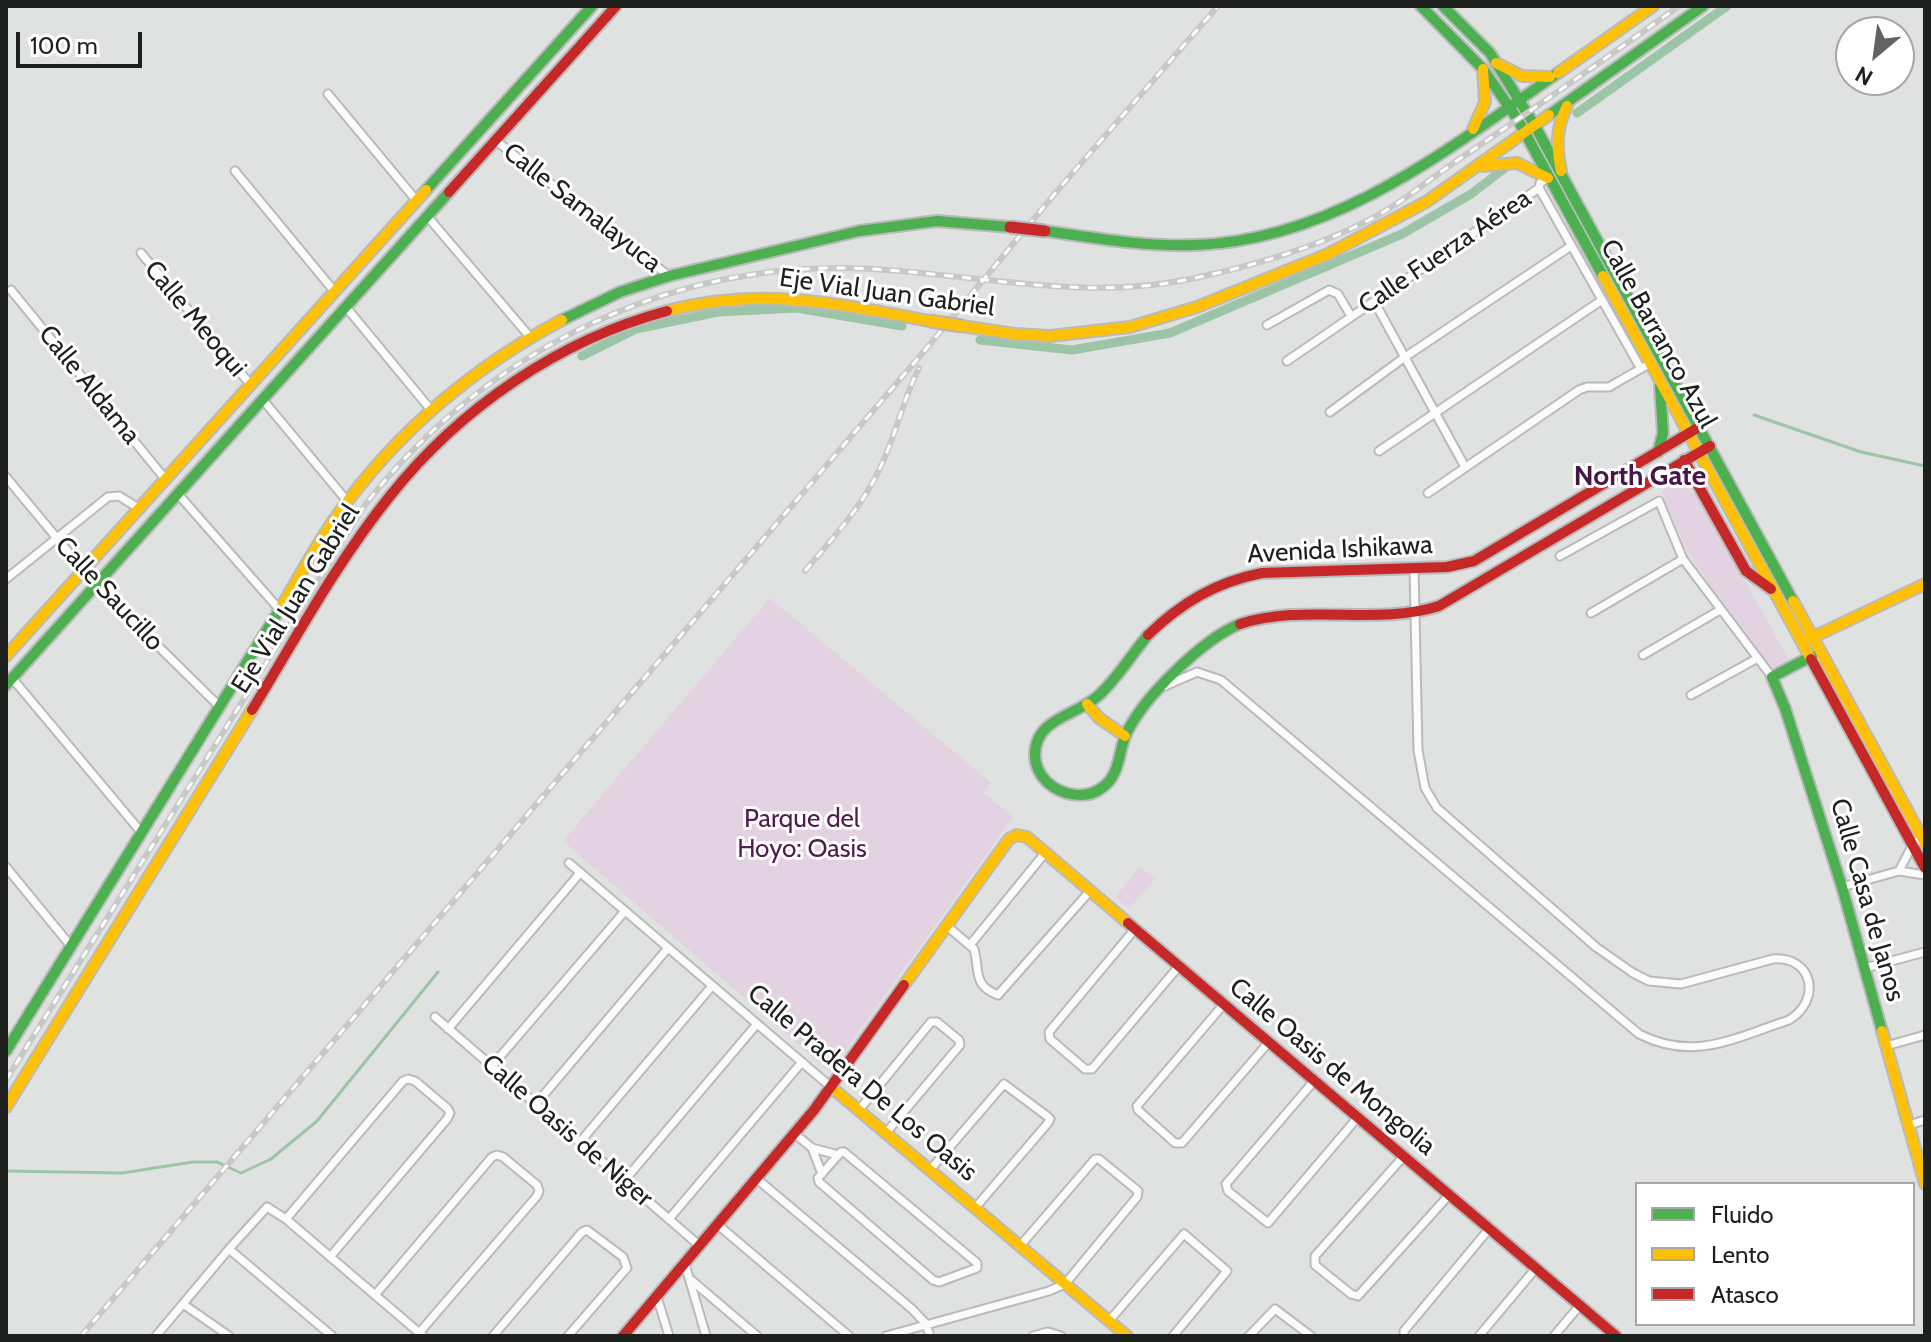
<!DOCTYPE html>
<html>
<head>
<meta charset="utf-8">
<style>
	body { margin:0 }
	#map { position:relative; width:1931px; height:1342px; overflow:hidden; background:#dfe2e0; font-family:Cabin,sans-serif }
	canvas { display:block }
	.frame { position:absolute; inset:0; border:8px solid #1e201e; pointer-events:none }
	.legend { position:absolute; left:1635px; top:1182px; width:280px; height:144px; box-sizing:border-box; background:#fff; border:2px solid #a5a6a5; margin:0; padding:10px 14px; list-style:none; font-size:24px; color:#1e201e }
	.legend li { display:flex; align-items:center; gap:16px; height:40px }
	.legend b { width:40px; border:2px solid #a5a6a5 }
	.north { position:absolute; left:1835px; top:16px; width:80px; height:80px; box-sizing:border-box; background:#fff; border:2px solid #a5a6a5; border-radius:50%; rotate:209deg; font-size:22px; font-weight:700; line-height:32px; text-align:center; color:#1e201e }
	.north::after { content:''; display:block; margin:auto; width:28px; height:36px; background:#626462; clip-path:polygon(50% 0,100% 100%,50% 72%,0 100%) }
	.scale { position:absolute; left:16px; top:32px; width:126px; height:36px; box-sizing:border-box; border:4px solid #1e201e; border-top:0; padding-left:10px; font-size:24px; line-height:28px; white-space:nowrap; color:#1e201e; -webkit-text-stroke:6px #fff; paint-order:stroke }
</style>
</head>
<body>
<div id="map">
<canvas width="1931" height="1342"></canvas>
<div class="frame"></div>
<ul class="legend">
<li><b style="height:10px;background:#4caf50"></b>Fluido</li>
<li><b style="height:10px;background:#ffc107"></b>Lento</li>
<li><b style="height:10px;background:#c62828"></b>Atasco</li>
</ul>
<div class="north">N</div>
<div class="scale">100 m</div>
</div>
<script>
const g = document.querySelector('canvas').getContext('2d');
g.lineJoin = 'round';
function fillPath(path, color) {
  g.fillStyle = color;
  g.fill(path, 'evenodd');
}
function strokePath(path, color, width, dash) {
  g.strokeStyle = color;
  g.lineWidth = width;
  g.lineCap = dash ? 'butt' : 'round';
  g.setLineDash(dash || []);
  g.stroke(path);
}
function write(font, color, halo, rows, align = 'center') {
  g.font = font + ' Cabin,sans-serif';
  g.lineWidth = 6;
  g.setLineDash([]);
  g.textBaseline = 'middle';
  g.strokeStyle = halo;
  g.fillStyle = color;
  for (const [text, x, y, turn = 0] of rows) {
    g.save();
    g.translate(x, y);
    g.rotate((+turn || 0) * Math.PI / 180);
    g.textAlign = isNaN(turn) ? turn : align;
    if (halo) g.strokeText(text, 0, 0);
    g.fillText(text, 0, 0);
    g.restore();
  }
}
const green = new Path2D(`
	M1667,486H1682L1699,497L1790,662L1771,675L1687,551L1662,493Z
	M770,598L991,783L983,792L1013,817L830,1072L563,841Z
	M1140,867L1155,879L1129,909L1115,897Z`);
const stream = new Path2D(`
	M1754,415L1861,452L1925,466
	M6,1171L122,1173L193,1162H217L241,1173L271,1159L317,1121L438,972`);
const canal = new Path2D(`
	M1577,113L1727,6
	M980,340L1072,350L1170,333L1402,234L1471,194L1505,168
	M582,356L636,329L718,312L797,308L902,326`);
const street = new Path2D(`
	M328,94L416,200
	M495,140L669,276
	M235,171L334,291
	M1539,188L1641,369
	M427,216L530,337
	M141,253L250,384
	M11,290L166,480
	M1374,301L1465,467
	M346,307L431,410
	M1267,325L1329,290L1338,294L1351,316
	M1287,361L1539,188L1540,183L1548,178
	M263,400L347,501
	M1330,412L1405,357L1571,246
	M1379,451L1602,300
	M6,477L96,585L219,706
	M1428,493L1579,390L1587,387H1609L1649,364
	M178,494L279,609
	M1560,556L1659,501L1683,559L1772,677
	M6,579L108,497L119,496L140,509
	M1591,613L1683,559
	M1643,655L1720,610
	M12,678L141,832
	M1165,686L1197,672L1221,680L1639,1034C1694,1062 1734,1038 1789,1020C1822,1000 1813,956 1773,959L1681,984L1649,981L1633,973L1596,947L1437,808L1425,788L1418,750L1414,568
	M1691,695L1756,659
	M569,863L831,1087
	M6,867L70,945
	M1899,871L1913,844L1923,838
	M1842,887L1899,871L1925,875
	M947,926L974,949C980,970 972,985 998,995L1090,891
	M1135,929L1049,1032L1050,1039L1085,1069H1092L1179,966
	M970,945L1045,853
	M1865,968L1925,952
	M1224,1004L1137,1106L1138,1110L1175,1143H1182L1269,1042
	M435,1017L700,1246
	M448,1029L580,873
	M1886,1046L1925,1035
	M492,1066L625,911
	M1314,1081L1226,1184L1228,1191L1268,1223L1358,1117
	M536,1104L668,948
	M859,1110L931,1022H937L959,1040L960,1045L886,1133
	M1909,1125L1925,1120
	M795,1134L812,1148L838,1155
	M580,1142L712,986
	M812,1148L822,1174
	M841,1152H844L977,1263V1268L939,1282L933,1280L819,1182L818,1178Z
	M1404,1156L1315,1256V1265L1351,1294L1358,1296L1449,1195
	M930,1170L1004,1084L1047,1116L1050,1119L1048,1123L975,1208
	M757,1179L912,1309L926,1324L930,1336
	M624,1181L757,1024
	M286,1219L403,1081L408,1079L415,1081L447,1108L450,1113L447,1119L330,1257
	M669,1219L802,1062
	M718,1225L849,1336
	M229,1249L332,1336
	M685,1264L706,1336
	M690,1279L757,1336
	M375,1295L492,1157L497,1155L503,1157L537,1185L539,1191L537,1196L419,1333
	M657,1297L669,1336
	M183,1304L229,1336
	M1109,1321L1184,1234L1227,1271L1173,1336
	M156,1336L229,1249L267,1207L286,1219L423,1336
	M493,1336L582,1232L587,1230L623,1257L627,1268L568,1336
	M886,1336L1049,1291L1065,1284L1137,1197L1138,1191L1099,1159H1095L1020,1246
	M1033,1336L1048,1332L1061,1336
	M1249,1336L1275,1309L1311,1336
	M1404,1336V1331L1489,1229
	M1479,1336L1536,1268
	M1554,1336L1580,1305`);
const fast = new Path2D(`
	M1421,6L1483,69L1518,120L1603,276
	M1443,6L1490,53L1535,126L1793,601
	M1549,115L1703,6
	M426,190L592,6
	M1045,231C1095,238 1145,247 1196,245C1335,240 1448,149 1558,73
	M562,320L620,292L669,276L859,231L937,221L1010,227
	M1658,452L1663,433L1660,386
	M1148,635C1131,655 1117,679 1098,696C1076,716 1035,718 1035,755C1035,765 1040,775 1047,782C1062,796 1087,800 1103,787C1121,774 1118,750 1127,732C1145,696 1203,639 1240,624
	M1812,656L1772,677L1785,708L1842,887L1882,1031
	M6,685L449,192
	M6,1051L280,609`);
const slow = new Path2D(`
	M1496,63L1522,76L1550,77
	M1558,73L1653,6
	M1473,129L1485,102L1483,69
	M1483,166L1517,163L1548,178
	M1561,171C1556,147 1556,128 1567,106
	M1603,276L1811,659
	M667,311C761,286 837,304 930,321
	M962,326L1014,334L1050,336L1130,327L1197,307L1328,254L1426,202L1549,115
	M1793,601L1925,843
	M280,609C300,576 318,541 341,510C400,429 474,367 562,320
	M1807,640L1925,584
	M6,656L426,190
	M1087,704L1099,718L1125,736
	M904,985L1009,839L1017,835L1027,837L1128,923
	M1882,1031L1925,1184
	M831,1087L1127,1336
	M6,1107L252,710`);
const jam = new Path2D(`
	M449,192L616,6
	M1684,460L1746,571L1771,589
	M1240,624C1306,603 1376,626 1439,606L1710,446
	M1148,635C1181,603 1216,582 1262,573L1447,567L1474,561L1699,427
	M1811,659L1925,868
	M252,710C296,638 337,562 390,496C460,408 559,340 667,311
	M1128,923L1616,1336
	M623,1336L814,1110L904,985`);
const rail = new Path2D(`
	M805,571C833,538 863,506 881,466C896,434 903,400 919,368
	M6,1080L365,505C485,350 675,257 872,269C980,275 1087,302 1195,278C1252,266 1311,249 1363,223C1395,208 1426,182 1455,162C1531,111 1605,59 1679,6
	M81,1336L926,349L1057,191L1218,6`);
const slowBridge = new Path2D(`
	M930,321L962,326`);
const jamBridge = new Path2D(`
	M1010,227L1045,231`);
const streetNames = [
	["Calle Samalayuca",582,208,38],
	["Calle Fuerza Aérea",1445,252,-34],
	["Eje Vial Juan Gabriel",887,293,8],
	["Calle Meoqui",195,319,50],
	["Calle Barranco Azul",1658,334,61],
	["Calle Aldama",89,385,51],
	["Avenida Ishikawa",1340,550,-3],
	["Calle Saucillo",109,594,47],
	["Eje Vial Juan Gabriel",296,599,-58],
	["Calle Casa de Janos",1867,900,74],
	["Calle Oasis de Mongolia",1332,1067,40],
	["Calle Pradera De Los Oasis",862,1083,40],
	["Calle Oasis de Niger",567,1131,41]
];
const parkNames = [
	["Parque del",802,819],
	["Hoyo: Oasis",802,849]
];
const neighbourhoodNames = [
	["North Gate",1640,477]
];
fillPath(green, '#e3d3e2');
strokePath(stream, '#9cc4a7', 3);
strokePath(canal, '#9cc4a7', 9);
strokePath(street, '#b9bbba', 11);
strokePath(fast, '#b9bbba', 14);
strokePath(slow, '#b9bbba', 14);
strokePath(jam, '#b9bbba', 14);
strokePath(street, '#fafbfa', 7);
strokePath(fast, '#4caf50', 10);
strokePath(slow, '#ffc107', 10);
strokePath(jam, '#c62828', 10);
strokePath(rail, '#c7c8c7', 6);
strokePath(rail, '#fff', 3, [9]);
strokePath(slowBridge, '#bab2ba', 15, []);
strokePath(jamBridge, '#bab2ba', 15, []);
strokePath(slowBridge, '#ffc107', 11);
strokePath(jamBridge, '#c62828', 11);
write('26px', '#1e201e', '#fff', streetNames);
write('26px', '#541b53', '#fff', parkNames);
write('bold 28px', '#471647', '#fff', neighbourhoodNames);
</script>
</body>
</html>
